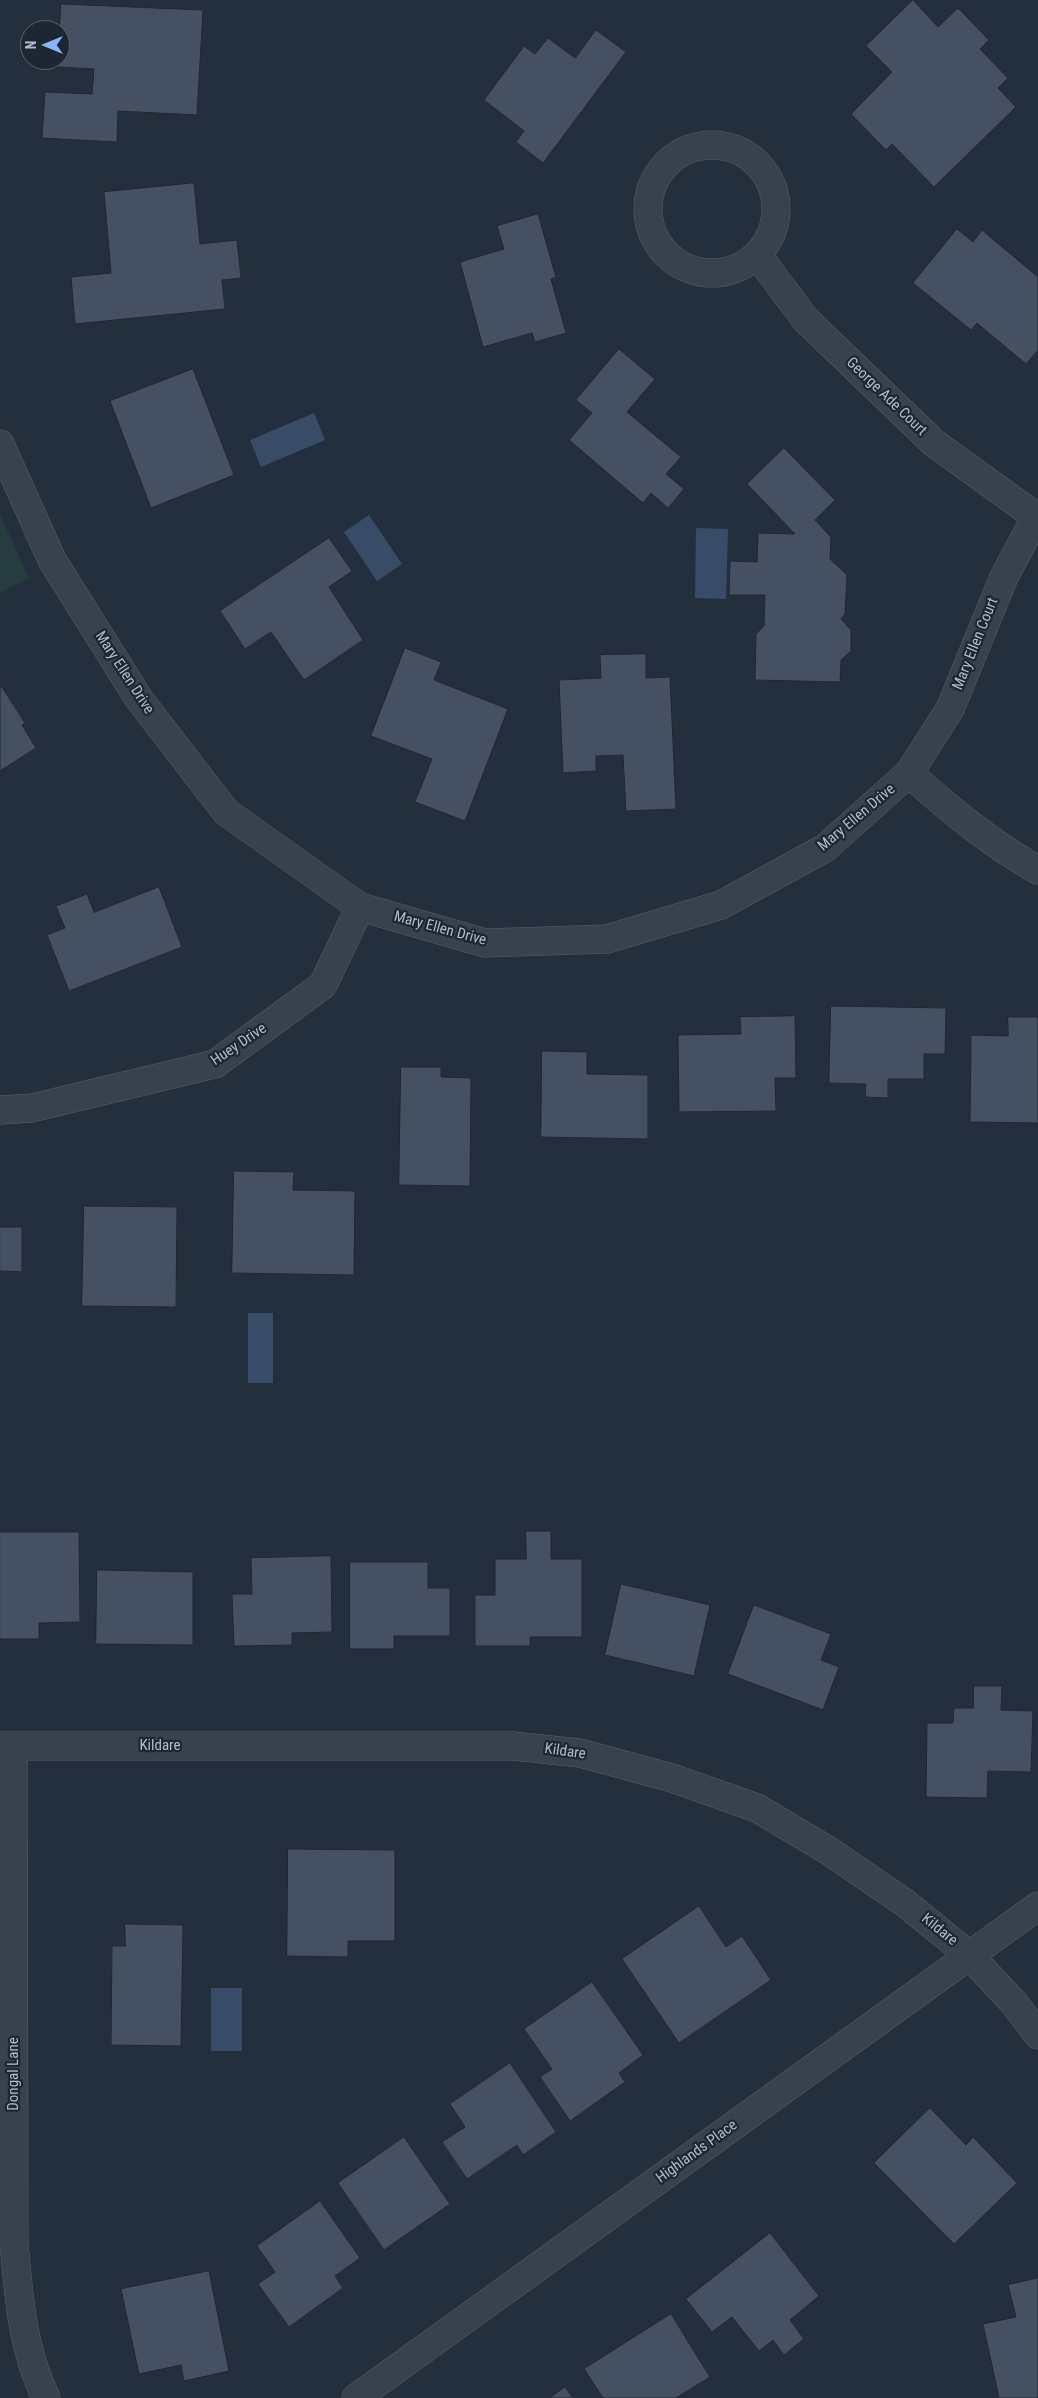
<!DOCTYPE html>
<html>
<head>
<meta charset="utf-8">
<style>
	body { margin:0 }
	#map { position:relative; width:1038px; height:2398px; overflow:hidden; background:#242f3e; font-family:"Roboto Condensed",sans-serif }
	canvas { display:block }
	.north { position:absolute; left:20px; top:20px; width:50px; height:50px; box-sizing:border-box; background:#1d2633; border:1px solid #59626f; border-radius:50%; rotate:270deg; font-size:14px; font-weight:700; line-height:20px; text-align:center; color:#b4bcc9 }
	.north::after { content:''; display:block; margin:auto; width:18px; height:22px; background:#8ab4f8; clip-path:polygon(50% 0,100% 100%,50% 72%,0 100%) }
</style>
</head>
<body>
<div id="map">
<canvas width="1038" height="2398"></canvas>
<div class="north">N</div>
</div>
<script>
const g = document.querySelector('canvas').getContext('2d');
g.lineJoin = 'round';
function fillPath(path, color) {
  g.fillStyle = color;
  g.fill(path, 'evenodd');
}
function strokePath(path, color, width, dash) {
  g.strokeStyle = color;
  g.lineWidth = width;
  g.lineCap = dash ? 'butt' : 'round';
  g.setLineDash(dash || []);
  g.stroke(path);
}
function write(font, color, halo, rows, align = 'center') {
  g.font = font + ' "Roboto Condensed",sans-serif';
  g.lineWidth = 4.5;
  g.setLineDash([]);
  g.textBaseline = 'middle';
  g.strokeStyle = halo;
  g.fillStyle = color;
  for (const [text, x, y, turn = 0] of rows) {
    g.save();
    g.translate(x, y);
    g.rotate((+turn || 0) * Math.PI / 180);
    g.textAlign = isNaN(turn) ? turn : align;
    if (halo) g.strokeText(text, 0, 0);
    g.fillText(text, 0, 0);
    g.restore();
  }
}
const green = new Path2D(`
	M0,514L29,578L0,593Z`);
const water = new Path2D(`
	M314,413L325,440L261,467L250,440Z
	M369,515L402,564L377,581L344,532Z
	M696,528L728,529L726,599L695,598Z
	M248,1313H273V1383H248Z
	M211,1988H242V2051H211Z`);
const building = new Path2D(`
	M913,0L938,27L958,8L989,40L980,49L1008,78L998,88L1016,107L934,187L892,144L886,150L851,114L892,72L866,46Z
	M61,4L203,10L197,115L118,111L117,142L42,138L45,92L92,94L94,69L58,67Z
	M596,30L626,52L543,163L516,142L524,131L484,100L524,46L535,54L548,38L575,58Z
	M194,183L200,244L237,240L241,278L222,280L225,309L75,324L71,277L111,273L104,192Z
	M538,214L556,277L551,279L566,333L535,342L532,333L483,347L460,262L504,249L497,226Z
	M957,229L973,242L982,230L1038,277V350L1026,364L977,323L971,330L913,283Z
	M619,349L655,379L627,412L681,457L666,474L684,489L668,508L651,493L643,503L569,440L592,413L576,400Z
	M193,369L234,475L151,508L110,401Z
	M784,448L835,500L815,520L831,537L830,559L847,575L845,614L841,619L851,630V651L841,660L840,682L755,680L756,634L764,626L765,595H729L730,561L757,562L758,533L795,534L747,484Z
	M329,538L352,571L329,587L363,640L304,680L271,632L245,649L220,611Z
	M405,648L441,662L434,680L508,709L465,821L415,802L432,759L371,736Z
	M646,654V678L670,677L676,809L626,811L623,755L596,756V771L563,773L559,680L601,678L600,655Z
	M2,687L25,723L22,725L36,748L0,771V688Z
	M159,887L182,947L69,991L47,935L65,928L56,906L87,894L94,912Z
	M831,1006L946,1008L945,1054H924V1079H888V1098L865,1097L866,1084L829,1083Z
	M795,1016L796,1078H775L776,1111L679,1112L678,1035L741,1034L740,1017Z
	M1008,1017H1038V1123L970,1122L971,1035L1008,1036Z
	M542,1051L587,1052V1074L648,1075V1139L541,1137Z
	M401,1067H441V1077L471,1078L470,1186L399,1185Z
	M234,1171L294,1172L293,1190L355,1191L354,1275L232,1273Z
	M84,1206L177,1207L176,1307L82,1306Z
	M0,1227H22V1272L0,1271Z
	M526,1531H551V1559H582V1637H530V1646H475V1595H495V1559H526Z
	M0,1532H79L80,1622L39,1623V1639H0Z
	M331,1556L332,1632L292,1633V1645L234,1646L232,1594H252L251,1558Z
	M350,1562H428V1588H450V1636H394V1649H350Z
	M97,1570L193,1572V1645L96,1644Z
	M621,1584L710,1605L694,1676L605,1655Z
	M754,1605L831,1634L821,1660L839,1667L823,1710L728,1674Z
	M974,1686H1002L1001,1710L1033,1711L1031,1772L988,1771L987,1798L926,1797L927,1723H953L954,1708H973Z
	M288,1849L395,1850V1941H348V1957L287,1956Z
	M699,1906L726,1947L742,1936L771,1980L679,2043L622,1959Z
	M125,1924L183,1925L181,2046L111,2045L112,1946H125Z
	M592,1982L643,2055L619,2073L625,2082L570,2121L540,2077L552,2069L524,2029Z
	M510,2063L556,2132L523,2155L517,2145L467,2179L442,2142L465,2127L450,2104Z
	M930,2108L966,2145L973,2137L1017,2183L954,2244L874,2163Z
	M404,2137L450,2204L384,2250L338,2183Z
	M320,2201L360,2258L335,2276L343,2288L289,2327L258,2284L275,2272L257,2246Z
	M770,2233L819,2296L790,2320L804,2339L784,2355L773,2340L759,2351L732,2317L712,2332L686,2299Z
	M209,2271L229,2371L184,2381L181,2365L139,2374L121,2289Z
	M1038,2278V2398H999L983,2324L1016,2317L1008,2285Z
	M671,2314L710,2377L676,2398H603L584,2369Z
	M565,2387L573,2398H550Z`);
const street = new Path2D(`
	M648 209a64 64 0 1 1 128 0a64 64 0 1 1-128 0Z
	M758,256L806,320L934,443L1035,516
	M0,444L52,560L139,699L226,812L360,907L485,943L607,939L721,905L825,848L909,773C950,810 990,843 1038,870
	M909,773L950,709L1004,577L1038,513
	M0,1110L32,1108L215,1064L323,985L360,907
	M0,1746H513L580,1753L672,1778L757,1808L829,1851L905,1903L969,1955L1014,2003L1038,2035
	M13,1746L14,2243C19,2298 22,2348 46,2398
	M356,2398L1038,1906`);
const streetNames = [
	["George Ade Court",886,397,44],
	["Mary Ellen Court",976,644,-68],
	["Mary Ellen Drive",124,673,57],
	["Mary Ellen Drive",857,818,-40],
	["Mary Ellen Drive",440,929,15],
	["Huey Drive",239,1045,-34],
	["Kildare",160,1746],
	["Kildare",565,1752,8],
	["Kildare",939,1930,39],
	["Dongal Lane",14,2074,-90],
	["Highlands Place",697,2152,-36]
];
fillPath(green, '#263c3f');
fillPath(water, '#394c67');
fillPath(building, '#455162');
strokePath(building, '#1f2835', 1);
strokePath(street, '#565f6c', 29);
strokePath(street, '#38414e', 28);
write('15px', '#b4bcc9', '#1d2633', streetNames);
</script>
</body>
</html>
